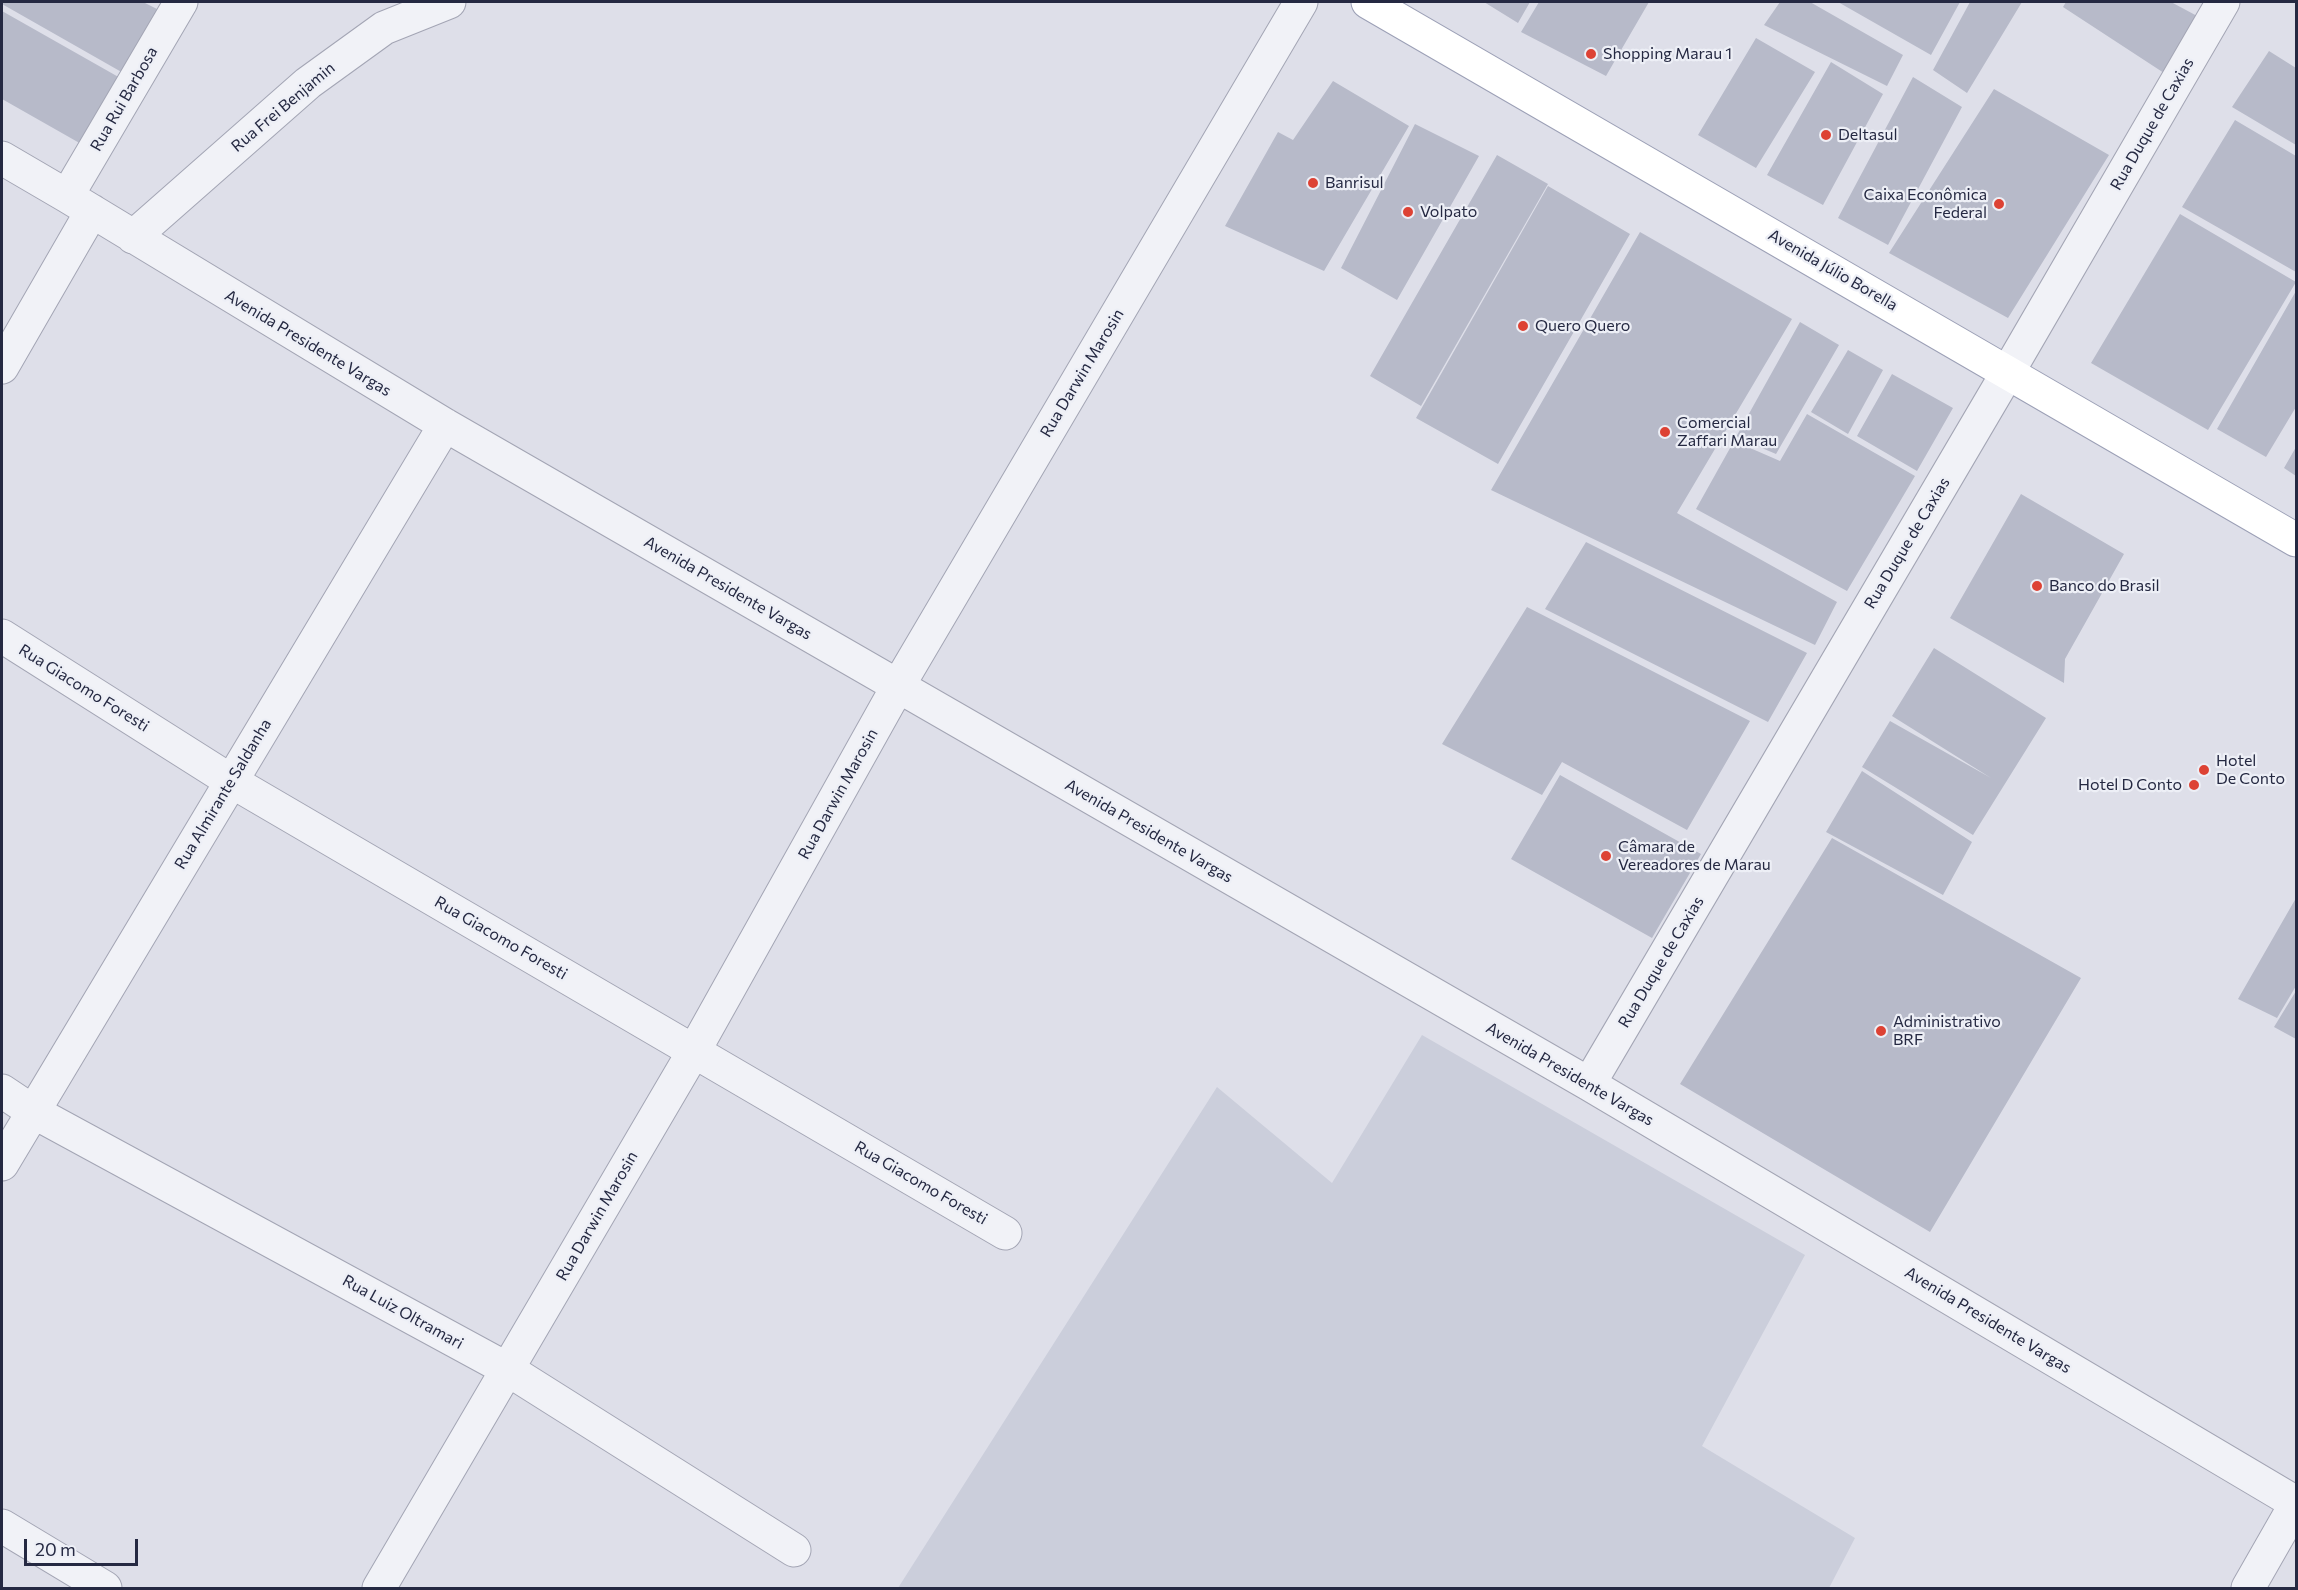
<!DOCTYPE html>
<html>
<head>
<meta charset="utf-8">
<style>
	body { margin:0 }
	#map { position:relative; width:2298px; height:1590px; overflow:hidden; background:#dedfe9; font-family:Commissioner,sans-serif }
	canvas { display:block }
	.frame { position:absolute; inset:0; border:3px solid #252942; pointer-events:none }
	.scale { position:absolute; left:24px; top:1539px; width:114px; height:27px; box-sizing:border-box; border:3px solid #252942; border-top:0; padding-left:8px; font-size:18px; line-height:21px; white-space:nowrap; color:#252942; -webkit-text-stroke:4px #edeff6; paint-order:stroke }
</style>
</head>
<body>
<div id="map">
<canvas width="2298" height="1590"></canvas>
<div class="frame"></div>
<div class="scale">20 m</div>
</div>
<script>
const g = document.querySelector('canvas').getContext('2d');
g.lineJoin = 'round';
function fillPath(path, color) {
  g.fillStyle = color;
  g.fill(path, 'evenodd');
}
function strokePath(path, color, width, dash) {
  g.strokeStyle = color;
  g.lineWidth = width;
  g.lineCap = dash ? 'butt' : 'round';
  g.setLineDash(dash || []);
  g.stroke(path);
}
function write(font, color, halo, rows, align = 'center') {
  g.font = font + ' Commissioner,sans-serif';
  g.lineWidth = 4.5;
  g.setLineDash([]);
  g.textBaseline = 'middle';
  g.strokeStyle = halo;
  g.fillStyle = color;
  for (const [text, x, y, turn = 0] of rows) {
    g.save();
    g.translate(x, y);
    g.rotate((+turn || 0) * Math.PI / 180);
    g.textAlign = isNaN(turn) ? turn : align;
    if (halo) g.strokeText(text, 0, 0);
    g.fillText(text, 0, 0);
    g.restore();
  }
}
const built = new Path2D(`
	M1422,1035L1805,1255L1702,1446L1855,1538L1829,1588H898L1217,1087L1332,1183Z`);
const building = new Path2D(`
	M2,2H143L161,11L125,74L2,4Z
	M1484,2H1530L1518,23Z
	M1539,2H1649L1606,76L1521,32Z
	M1780,2H1810L1903,55L1887,86L1764,25Z
	M1838,2H1960L1931,55Z
	M1970,2H2022L1967,93L1933,70Z
	M2066,2H2171L2199,17L2164,73L2063,7Z
	M2,11L122,79L83,145L2,99Z
	M1756,38L1815,72L1756,168L1698,135Z
	M2269,51L2296,68V145L2232,107Z
	M1831,62L1883,94L1823,205L1767,175Z
	M1913,77L1962,107L1888,245L1838,218Z
	M1333,81L1409,126L1324,271L1225,226L1278,132L1293,140Z
	M1994,89L2109,155L2008,318L1889,253Z
	M2235,120L2296,156V272L2182,207Z
	M1415,124L1479,156L1397,300L1341,268Z
	M1497,155L1548,184L1421,406L1370,376Z
	M1548,186L1630,234L1498,464L1416,418Z
	M2180,214L2296,282L2208,430L2091,363Z
	M1640,232L1792,319L1677,513L1837,602L1815,645L1491,490Z
	M2296,291V407L2266,457L2217,429Z
	M1800,322L1839,345L1776,454L1736,437Z
	M1848,350L1883,370L1848,434L1811,412Z
	M1892,374L1953,408L1917,471L1857,436Z
	M1807,414L1915,476L1847,591L1696,509L1734,441L1780,461Z
	M2296,447V476L2284,468Z
	M2021,494L2124,554L2065,659L2064,683L1950,618Z
	M1586,542L1807,653L1768,722L1545,609Z
	M1527,607L1750,721L1687,830L1562,762L1542,795L1442,744Z
	M1934,648L2046,718L1973,835L1862,767L1890,721L1991,778L1892,716Z
	M1862,771L1972,842L1943,895L1826,832Z
	M1560,775L1701,854L1652,938L1511,859Z
	M1832,838L2081,978L1930,1232L1680,1084Z
	M2296,898V986L2277,1018L2238,999Z
	M2296,991V1039L2274,1027Z`);
const minor = new Path2D(`
	M2,158L67,196L445,425L1589,1084L2296,1503
	M67,196L181,2
	M133,237L308,83L384,28L449,2
	M2,367L92,211
	M2,636L231,781L1005,1233
	M1589,1084L2008,372L2223,2
	M2,1091L32,1111L507,1369L794,1550
	M2,1164L445,425
	M2,1526L105,1588
	M379,1588L694,1051L898,686L1301,2
	M2248,1588L2296,1504`);
const major = new Path2D(`
	M1368,2L2296,540`);
const markers = [
	[1591,54,6,"#dd4234"],
	[1826,135,6,"#dd4234"],
	[1313,183,6,"#dd4234"],
	[1999,204,6,"#dd4234"],
	[1408,212,6,"#dd4234"],
	[1523,326,6,"#dd4234"],
	[1665,432,6,"#dd4234"],
	[2037,586,6,"#dd4234"],
	[2204,770,6,"#dd4234"],
	[2194,785,6,"#dd4234"],
	[1606,856,6,"#dd4234"],
	[1881,1031,6,"#dd4234"]
];
const poiNames = [
	["Shopping Marau 1",1603,54],
	["Deltasul",1838,135],
	["Banrisul",1325,183],
	["Caixa Econômica",1987,195,"right"],
	["Federal",1987,213,"right"],
	["Volpato",1420,212],
	["Quero Quero",1535,326],
	["Comercial",1677,423],
	["Zaffari Marau",1677,441],
	["Banco do Brasil",2049,586],
	["Hotel",2216,761],
	["De Conto",2216,779],
	["Hotel D Conto",2182,785,"right"],
	["Câmara de",1618,847],
	["Vereadores de Marau",1618,865],
	["Administrativo",1893,1022],
	["BRF",1893,1040]
];
const streetNames = [
	["Rua Rui Barbosa",124,99,-60],
	["Rua Frei Benjamin",283,107,-40],
	["Rua Duque de Caxias",2152,124,-60],
	["Avenida Júlio Borella",1833,270,30],
	["Avenida Presidente Vargas",308,343,31],
	["Rua Darwin Marosin",1082,373,-59],
	["Rua Duque de Caxias",1907,543,-59],
	["Avenida Presidente Vargas",728,588,30],
	["Rua Giacomo Foresti",84,688,32],
	["Rua Almirante Saldanha",223,794,-59],
	["Rua Darwin Marosin",838,794,-61],
	["Avenida Presidente Vargas",1149,831,30],
	["Rua Giacomo Foresti",501,938,30],
	["Rua Duque de Caxias",1661,962,-59],
	["Avenida Presidente Vargas",1570,1074,30],
	["Rua Giacomo Foresti",921,1183,30],
	["Rua Darwin Marosin",597,1216,-60],
	["Rua Luiz Oltramari",403,1312,29],
	["Avenida Presidente Vargas",1988,1320,31]
];
fillPath(built, '#cbcedb');
fillPath(building, '#b7bac9');
strokePath(minor, '#a3a5b4', 35);
strokePath(major, '#9ca0b6', 35);
strokePath(minor, '#f1f2f7', 33);
strokePath(major, '#fff', 33);
for (const [x, y, r, color] of markers) {
  const dot = new Path2D();
  dot.arc(x, y, r, 0, 2 * Math.PI);
  g.fillStyle = color;
  g.fill(dot);
  strokePath(dot, '#edeff6', 2);
}
write('16px', '#252942', '#edeff6', poiNames, 'left');
write('16px', '#252942', '#edeff6', streetNames);
</script>
</body>
</html>
